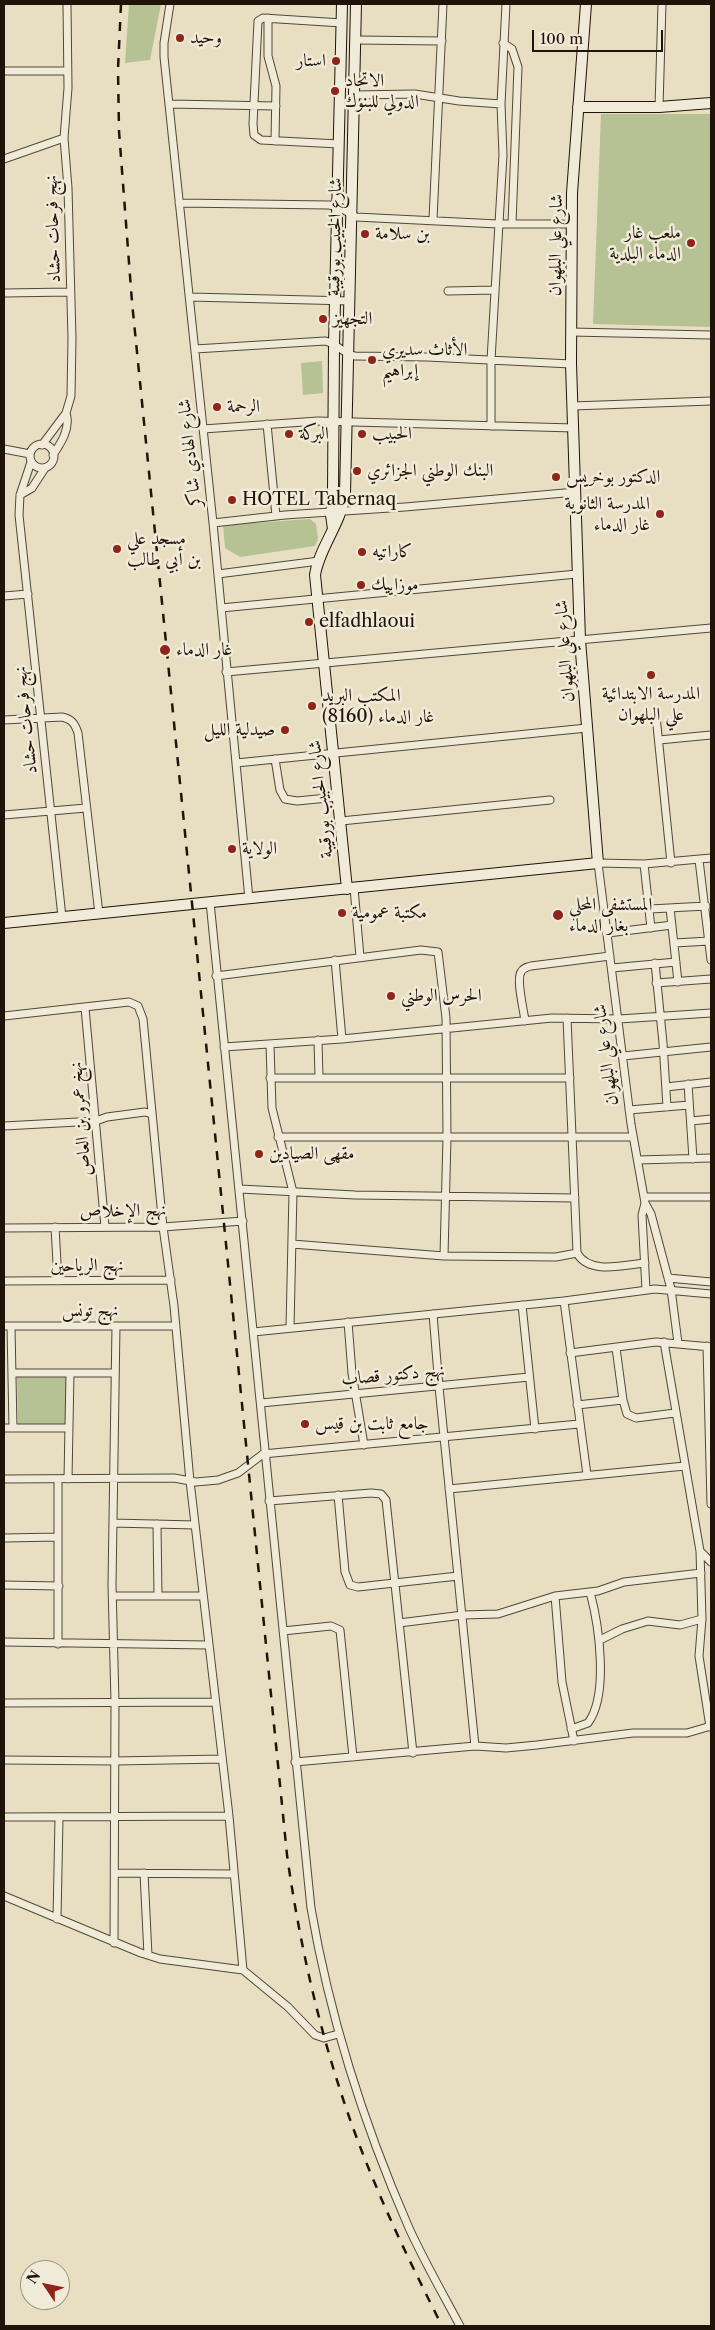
<!DOCTYPE html>
<html>
<head>
<meta charset="utf-8">
<style>
	body { margin:0 }
	#map { position:relative; width:715px; height:2330px; overflow:hidden; background:#e8dfc3; font-family:"Libre Caslon Text",serif }
	canvas { display:block }
	.frame { position:absolute; inset:0; border:5px solid #20140a; pointer-events:none }
	.north { position:absolute; left:20px; top:2260px; width:50px; height:50px; box-sizing:border-box; background:#f0ead8; border:1px solid #9d9486; border-radius:50%; rotate:304deg; font-size:14px; font-weight:700; line-height:20px; text-align:center; color:#20140a }
	.north::after { content:''; display:block; margin:auto; width:18px; height:22px; background:#8f2418; clip-path:polygon(50% 0,100% 100%,50% 72%,0 100%) }
	.scale { position:absolute; left:532px; top:30px; width:131px; height:22px; box-sizing:border-box; border:2px solid #20140a; border-top:0; padding-left:6px; font-size:15px; line-height:18px; white-space:nowrap; color:#20140a; -webkit-text-stroke:4px #f0ead8; paint-order:stroke }
</style>
</head>
<body>
<div id="map">
<canvas width="715" height="2330"></canvas>
<div class="frame"></div>
<div class="north">N</div>
<div class="scale">100 m</div>
</div>
<script>
const g = document.querySelector('canvas').getContext('2d');
g.lineJoin = 'round';
function fillPath(path, color) {
  g.fillStyle = color;
  g.fill(path, 'evenodd');
}
function strokePath(path, color, width, dash) {
  g.strokeStyle = color;
  g.lineWidth = width;
  g.lineCap = dash ? 'butt' : 'round';
  g.setLineDash(dash || []);
  g.stroke(path);
}
function write(font, color, halo, rows, align = 'center') {
  g.font = font + ' "Libre Caslon Text",Amiri,serif';
  g.lineWidth = 5;
  g.setLineDash([]);
  g.textBaseline = 'middle';
  g.strokeStyle = halo;
  g.fillStyle = color;
  for (const [text, x, y, turn = 0] of rows) {
    g.save();
    g.translate(x, y);
    g.rotate((+turn || 0) * Math.PI / 180);
    g.textAlign = isNaN(turn) ? turn : align;
    if (halo) g.strokeText(text, 0, 0);
    g.fillText(text, 0, 0);
    g.restore();
  }
}
const green = new Path2D(`
	M129,4H161L150,60L125,63Z
	M601,114H711V327L593,324Z
	M322,361L323,393L303,395L301,363Z
	M310,519L316,524L318,539L315,546L240,557L225,548L223,525Z
	M17,1377H66L65,1424H18Z`);
const street = new Path2D(`
	M170,4L164,43V57L213,523L249,899
	M268,18V56L276,86L275,141
	M356,40L442,41
	M503,43L512,49L518,67L512,224
	M4,71H67
	M354,95L415,94L459,101L501,104
	M170,104L276,106
	M659,107L662,4
	M339,144L261,140L254,135L253,124L258,21L263,18L342,23
	M4,159L64,138
	M179,203L329,205L339,207L356,217L498,224H571
	M433,219L443,4
	M448,291L495,290
	M4,293L70,292
	M190,297L350,301
	M571,332L711,335
	M195,349L325,341C337,343 343,354 355,356L427,357L571,364
	M573,406L711,401
	M267,424L276,516
	M491,426V360L503,155L501,104L506,4
	M203,429L318,421L574,428
	M30 456a12 12 0 1 1 24 0a12 12 0 1 1-24 0Z
	M42,445L66,413L71,396L72,338L68,188L64,138L68,88L67,4
	M4,449L30,454
	M53,455C61,443 71,428 66,413
	M31,462L20,495L19,515L62,917
	M20,495L32,488L45,468
	M213,523L285,515L405,507L576,492
	M218,574L319,561
	M4,596L28,594
	M221,608L577,574
	M226,672L711,628
	M656,716L671,863
	M4,720L62,717C72,719 75,724 78,733L99,914
	M659,740L711,735
	M275,759L280,790L285,799L297,801L338,797
	M236,763L587,728
	M4,815L86,808
	M341,821L550,800
	M699,860L711,960
	M644,864L651,928
	M354,888L360,957
	M210,902L311,1908C330,2019 364,2125 409,2228C424,2261 443,2294 460,2326
	M670,908L678,982
	M650,909L706,906
	M608,933L672,925
	M675,943L709,941
	M335,960L342,1039
	M655,963L663,1043L667,1107
	M612,968L676,962
	M216,976L421,950L438,952L446,1018L447,1137L444,1256
	M656,983L711,979
	M85,1008L105,1227
	M4,1016L129,1002L138,1006L143,1019L163,1227L174,1306L190,1481L229,1816L243,1970
	M567,1018L577,1253C589,1275 624,1265 645,1263
	M525,1021C524,1011 516,980 521,972C523,968 527,967 531,966L610,956
	M318,1040L319,1078
	M270,1044L272,1108L293,1192L290,1328
	M224,1047L342,1039L552,1018L619,1019L711,1013
	M623,1056L711,1047
	M270,1078H570
	M688,1084L693,1159
	M666,1087L711,1082
	M629,1110L689,1105
	M691,1121L711,1119
	M4,1126L96,1121L107,1117L145,1112L152,1114
	M278,1137H633
	M638,1160L711,1158
	M240,1189L355,1195L575,1198
	M644,1197H711
	M645,1203L642,1215L646,1290
	M55,1227L58,1281
	M4,1228L163,1227L243,1221
	M292,1244L444,1256L556,1257L577,1253
	M668,1278L711,1282
	M4,1281L171,1280
	M564,1301L587,1475
	M522,1305L535,1429
	M433,1314L439,1387L475,1746
	M348,1322L352,1373L364,1445
	M4,1326H176
	M11,1326L13,1428
	M253,1332L564,1301L655,1289L711,1294
	M664,1342L700,1551L702,1619L699,1656L710,1727
	M678,1343L671,1289L651,1214L645,1203L631,1124L598,863L644,864L711,858
	M707,1346L711,1504
	M616,1348L623,1400L627,1414L636,1418L675,1413
	M570,1353L656,1342L711,1347
	M13,1373H114
	M261,1403L529,1377
	M577,1405L623,1400
	M4,1428H69
	M4,1479L174,1478L196,1482L218,1480L238,1473L263,1454L579,1424
	M68,1479L70,1373
	M449,1489L685,1466
	M338,1495L345,1572L350,1585L358,1587L458,1576
	M269,1501L371,1493L381,1494L386,1500L413,1753
	M113,1523L195,1525
	M157,1524L158,1596
	M4,1538L58,1537
	M700,1551L711,1562
	M4,1585L59,1586
	M113,1596H203
	M555,1596L562,1682L574,1741
	M399,1623L463,1615L498,1614L555,1596L598,1591L624,1582L701,1573
	M283,1631L331,1626L340,1630L353,1757
	M600,1640L622,1629L648,1621L680,1625L702,1619
	M4,1642L208,1645
	M58,1644V1479
	M4,1703L214,1702
	M571,1729L588,1723C609,1695 599,1625 590,1592
	M4,1760L115,1761L222,1759
	M295,1762L475,1746L506,1748L537,1745L633,1733H687L711,1726
	M4,1817L229,1816
	M115,1873L233,1874
	M144,1873L148,1955
	M4,1896L141,1953L160,1959L243,1970L288,2007L315,2035L324,2038L338,2034
	M57,1919L59,1818
	M114,1943L115,1702L112,1585L116,1326`);
const secondary = new Path2D(`
	M578,107H659L711,103
	M333,529L331,515L333,492L334,344L342,4
	M347,889L315,575C319,548 341,524 345,494L356,4
	M4,923L598,863L580,640L571,364L572,193L586,4`);
const rail = new Path2D(`
	M121,4L118,69L119,131L132,302L287,1855C303,1968 331,2081 376,2186C396,2234 419,2280 442,2326`);
const markers = [
	[180,38,5,"#8f2418"],
	[336,61,5,"#8f2418"],
	[335,91,5,"#8f2418"],
	[365,234,5,"#8f2418"],
	[691,243,5,"#8f2418"],
	[323,319,5,"#8f2418"],
	[372,360,5,"#8f2418"],
	[217,407,5,"#8f2418"],
	[289,434,5,"#8f2418"],
	[362,434,5,"#8f2418"],
	[357,471,5,"#8f2418"],
	[556,477,5,"#8f2418"],
	[232,500,5,"#8f2418"],
	[660,514,5,"#8f2418"],
	[117,549,5,"#8f2418"],
	[362,552,5,"#8f2418"],
	[361,585,5,"#8f2418"],
	[309,622,5,"#8f2418"],
	[165,650,6,"#8f2418"],
	[651,675,5,"#8f2418"],
	[312,706,5,"#8f2418"],
	[285,730,5,"#8f2418"],
	[232,849,5,"#8f2418"],
	[342,913,5,"#8f2418"],
	[558,915,6,"#8f2418"],
	[391,996,5,"#8f2418"],
	[259,1154,5,"#8f2418"],
	[305,1424,5,"#8f2418"]
];
const poiNames = [
	["وحيد",190,38],
	["استار",326,61,"right"],
	["الاتحاد",345,81],
	["الدولي للبنوك",345,102],
	["ملعب غار",681,233,"right"],
	["الدماء البلدية",681,254,"right"],
	["بن سلامة",375,234],
	["التجهيز",333,319],
	["الأثاث سديري",382,350],
	["إبراهيم",382,371],
	["الرحمة",227,407],
	["البركة",299,434],
	["الحبيب",372,434],
	["البنك الوطني الجزائري",367,471],
	["الدكتور بوخريس",566,477],
	["HOTEL Tabernaq",242,500],
	["المدرسة الثانوية",650,504,"right"],
	["غار الدماء",650,525,"right"],
	["مسجد علي",127,539],
	["بن أبي طالب",127,560],
	["كاراتيه",372,552],
	["موزاييك",371,585],
	["elfadhlaoui",319,622],
	["غار الدماء",176,650],
	["المدرسة الابتدائية",651,694,"center"],
	["علي البلهوان",651,715,"center"],
	["المكتب البريد",322,696],
	["غار الدماء (8160)",322,717],
	["صيدلية الليل",275,730,"right"],
	["الولاية",242,849],
	["المستشفى المحلي",569,905],
	["بغار الدماء",569,926],
	["مكتبة عمومية",352,913],
	["الحرس الوطني",401,996],
	["مقهى الصيادين",269,1154],
	["جامع ثابت بن قیس",315,1424]
];
const streetNames = [
	["نهج فرحات حشاد",53,229,-92],
	["شارع الحبيب بورقيبة",335,237,-89],
	["شارع علي البلهوان",556,245,-89],
	["شارع الهادي شاكر",190,453,-96],
	["شارع علي البلهوان",565,651,-94],
	["نهج فرحات حشاد",26,720,-96],
	["شارع الحبيب بورقيبة",321,799,-96],
	["شارع علي البلهوان",606,1055,-97],
	["نهخ عمرو بن العاص",81,1119,-95],
	["نهج الإخلاص",123,1211,-1],
	["نهج الرياحين",87,1266],
	["نهج تونس",90,1311],
	["نهج دكتور قصاب",393,1375,-5]
];
fillPath(green, '#b6c294');
strokePath(street, '#524738', 9);
strokePath(secondary, '#20140a', 12);
strokePath(street, '#f0ead8', 7);
strokePath(secondary, '#f0ead8', 10);
strokePath(rail, '#20140a', 2.5, [9, 9]);
for (const [x, y, r, color] of markers) {
  const dot = new Path2D();
  dot.arc(x, y, r, 0, 2 * Math.PI);
  g.fillStyle = color;
  g.fill(dot);
  strokePath(dot, '#f0ead8', 2);
}
write('18px', '#20140a', '#f0ead8', poiNames, 'left');
write('18px', '#20140a', '#f0ead8', streetNames);
</script>
</body>
</html>
